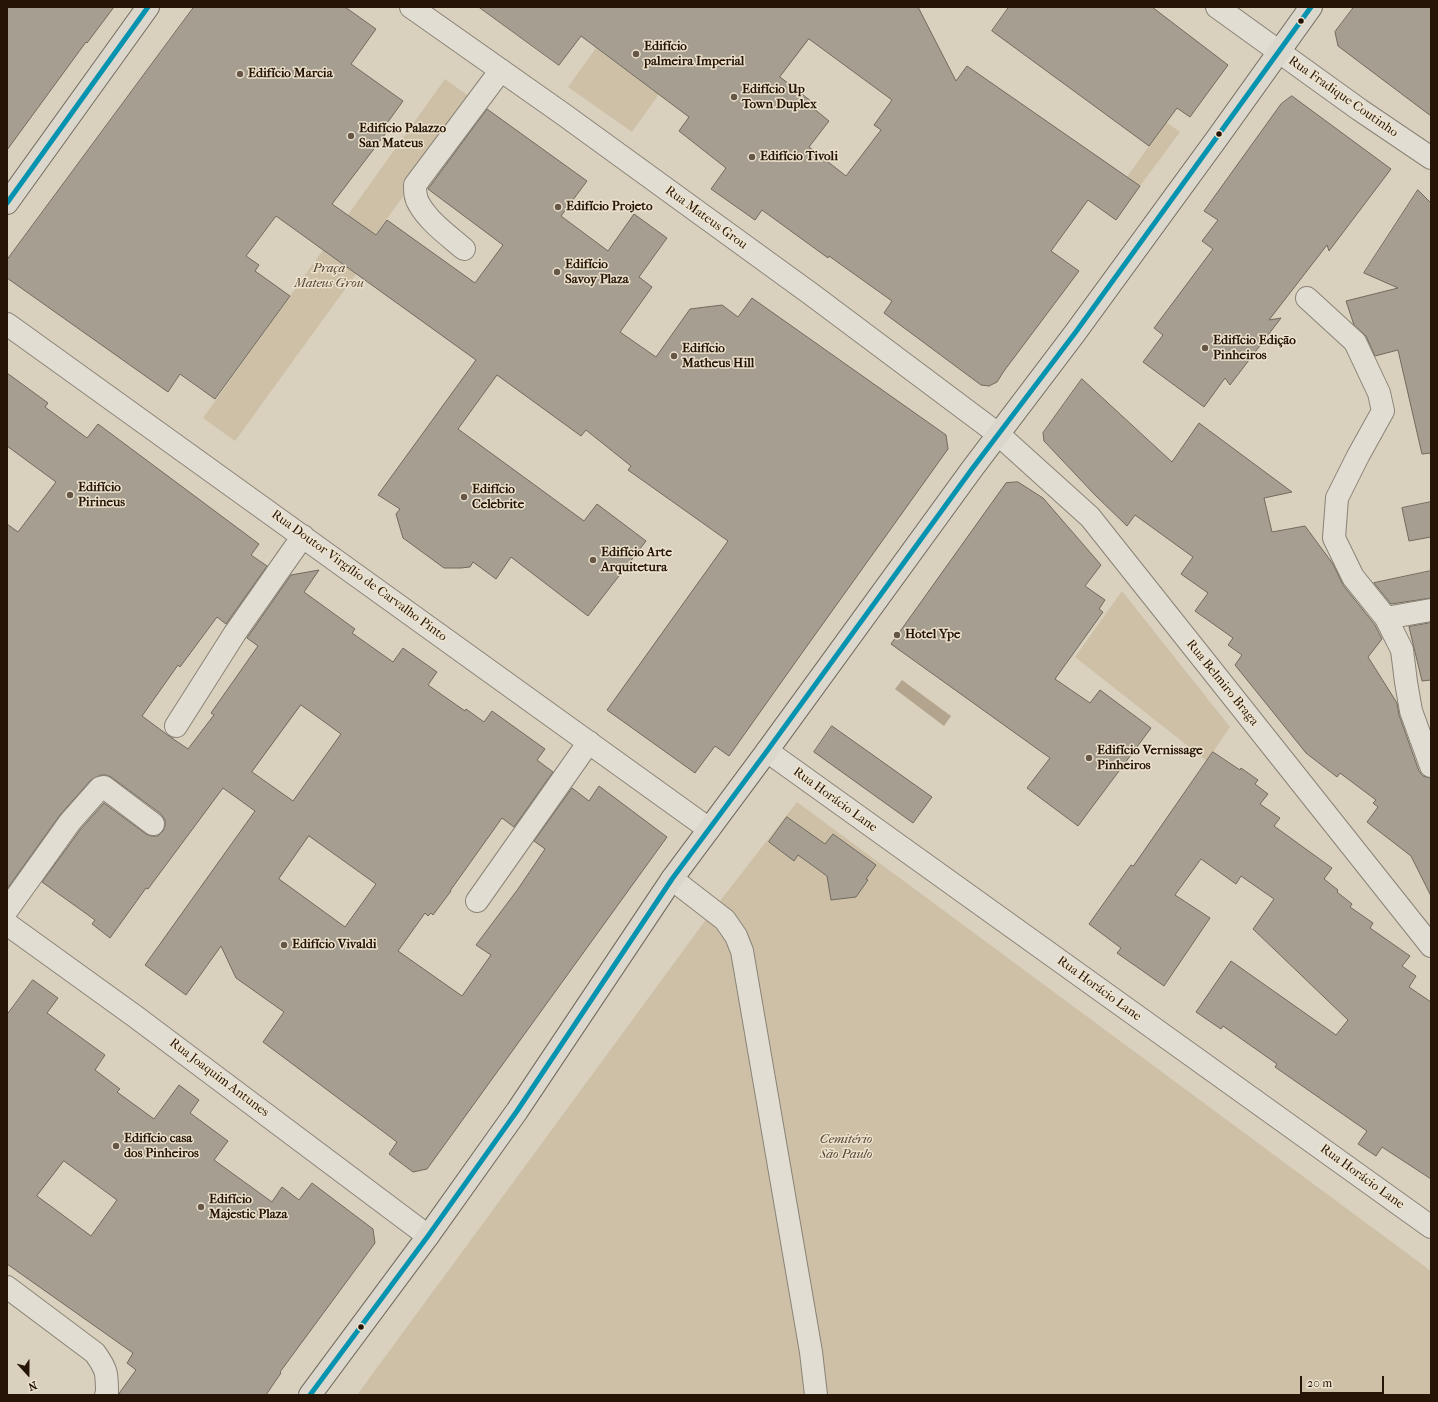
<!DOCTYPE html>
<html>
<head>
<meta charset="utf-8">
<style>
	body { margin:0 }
	#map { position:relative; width:1438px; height:1402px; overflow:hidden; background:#d9d0bd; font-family:"IM FELL French Canon",serif }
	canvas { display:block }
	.frame { position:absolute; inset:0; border:8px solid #261407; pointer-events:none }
	.north { position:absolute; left:8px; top:1354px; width:40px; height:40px; -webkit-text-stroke:3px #ede3cd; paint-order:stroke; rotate:159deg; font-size:11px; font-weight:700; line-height:16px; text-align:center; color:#261407 }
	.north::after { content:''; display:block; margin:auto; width:14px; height:18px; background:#261407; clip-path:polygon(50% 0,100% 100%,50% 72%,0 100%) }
	.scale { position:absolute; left:1300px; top:1376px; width:84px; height:18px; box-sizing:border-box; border:2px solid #261407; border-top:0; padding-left:5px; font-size:12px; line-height:14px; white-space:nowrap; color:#261407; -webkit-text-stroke:3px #ede3cd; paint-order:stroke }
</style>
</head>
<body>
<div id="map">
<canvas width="1438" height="1402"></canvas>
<div class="frame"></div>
<div class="north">N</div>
<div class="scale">20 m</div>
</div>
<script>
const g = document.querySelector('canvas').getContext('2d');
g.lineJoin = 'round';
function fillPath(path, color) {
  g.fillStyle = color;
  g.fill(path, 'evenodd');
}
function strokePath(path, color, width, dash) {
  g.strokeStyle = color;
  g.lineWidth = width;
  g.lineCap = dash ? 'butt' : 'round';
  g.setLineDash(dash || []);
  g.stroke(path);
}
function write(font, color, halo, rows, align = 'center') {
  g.font = font + ' "IM FELL French Canon",serif';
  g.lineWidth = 3;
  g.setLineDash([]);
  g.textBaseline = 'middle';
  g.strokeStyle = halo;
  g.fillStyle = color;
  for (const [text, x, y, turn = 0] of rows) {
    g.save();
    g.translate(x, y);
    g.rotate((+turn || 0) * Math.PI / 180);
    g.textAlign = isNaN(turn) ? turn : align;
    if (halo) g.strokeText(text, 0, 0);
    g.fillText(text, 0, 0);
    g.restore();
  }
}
const green = new Path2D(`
	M596,48L659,94L632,132L568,87Z
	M445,79L474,100L350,269L356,274L235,441L203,418Z
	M1166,122L1180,132L1140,186L1127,177Z
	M1122,591L1230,727L1207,761L1075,657Z
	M797,802L1431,1271V1395H357L713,910Z`);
const water = new Path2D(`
	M902,680L951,716L944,726L895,689Z`);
const building = new Path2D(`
	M7,7H114L87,43L86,42L7,150Z
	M194,7H345L376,29L351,64L403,101L385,126L389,129L332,204L376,235L387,220L475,283L503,245L428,189L487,109L587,181L561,216L608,251L634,214L667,238L639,277L652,287L620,332L656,357L690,309L722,305L738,317L752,298L946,435L948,449L802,653L729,756L715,746L695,773L607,710L728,541L628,470L631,466L586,430L581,436L497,375L458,429L584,521L597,504L646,541L588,616L511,557L496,579L473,562L470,567L461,568H444L403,538L396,514L400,509L378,495L476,360L276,216L246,256L259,265L255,271L290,296L215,399L180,374L168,392L7,278V260Z
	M479,7H918L956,81L967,66L1140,186L1116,220L1088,200L1051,251L1079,271L1004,371L997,382L989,386L981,385L884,313L892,301L829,256L828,258L762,210L755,220L711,189L726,168L679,131L689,117L581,36L559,65ZM809,39L892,100L874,125L881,130L846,176L809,147L829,121L813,108L816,105L780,77Z
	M1009,7H1152L1228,65L1190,117L1177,108L1149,146L992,31Z
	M1354,7H1431V116L1338,46L1335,32Z
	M1292,96L1391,169L1329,251L1327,245L1269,320L1281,318L1230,385L1225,378L1204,407L1143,362L1163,335L1154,328L1213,249L1202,241L1218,220L1204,211L1281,104Z
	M1418,190L1431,203V453L1422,454L1398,350L1375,356L1366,336L1354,325L1346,301L1398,288L1364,273Z
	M7,373L48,403L45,407L87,438L98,424L259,544L251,555L267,566L226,624L217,617L180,667L178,665L142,716L169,736L188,749L214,715L211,713L258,646L247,638L291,575L319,570L304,592L355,629L352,633L393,662L403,648L437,672L428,685L465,711L466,709L484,722L492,711L545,749L537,760L553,772L514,827L502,818L450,891H451L433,915L431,913L428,916L425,913L398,951L462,996L491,955L476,945L518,889L545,849L534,841L572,788L589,801L599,786L667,837L427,1169L413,1172L389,1154L397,1142L263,1042L284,1012L236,978L221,946L186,995L145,965L255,811L223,788L148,889L146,888L110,938L92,924L95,920L42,882L80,830L104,803L146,834L151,836H158L163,831L165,826V820L161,814L111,777L106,775H101L91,780L60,815L7,889V524L18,532L56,482L7,446ZM301,705L341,734L293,801L252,772ZM309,836L376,884L345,927L279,879Z
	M1082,379L1172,462L1199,423L1292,492L1264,498L1272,532L1305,526L1333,564L1343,585L1375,625L1382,639L1368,657L1397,703L1399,715L1419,771L1423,776L1431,778V896L1411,856L1367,822L1378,807L1373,803L1376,800L1340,773L1337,777L1306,753L1235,665L1242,655L1228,645L1233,638L1195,611L1208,593L1181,574L1193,557L1135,515L1127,526L1095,495L1044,441L1043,433Z
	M1018,482L1043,498L1101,565L1085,586L1105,600L1099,609L1103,612L1055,679L1090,703L1100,690L1151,728L1078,826L1027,788L1050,758L891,644L1006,483Z
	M1431,502V537L1409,541L1402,508Z
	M1431,571V598L1391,604L1374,583Z
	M1431,623V680L1422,681L1409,627Z
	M832,726L932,797L913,823L814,752Z
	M1213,752L1240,770L1241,768L1258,780L1255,784L1268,794L1260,804L1280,818L1274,826L1332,868L1324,879L1338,890L1337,892L1352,904L1350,907L1373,923L1370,928L1410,956L1402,966L1416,976L1409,987L1431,1002V1179L1382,1147L1376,1156L1358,1144L1367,1131L1275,1067L1277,1064L1223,1026L1221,1029L1196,1012L1231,961L1336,1035L1348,1020L1253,929L1274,899L1241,876L1236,884L1201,859L1175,895L1210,918L1164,986L1117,953L1121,948L1089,924L1131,865L1133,866Z
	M787,817L825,844L833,834L876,865L866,879L868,880L856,897L831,900L827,876L798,855L794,861L769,842Z
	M33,980L58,998L47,1013L105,1055L95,1070L120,1089L117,1092L154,1119L179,1085L199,1100L190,1113L228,1141L214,1160L272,1202L282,1187L299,1200L312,1183L373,1229L375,1243L280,1372L281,1373L266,1395H119L120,1392L136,1370L127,1363L133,1353L7,1264V1015ZM64,1161L117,1200L91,1236L37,1196Z`);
const minor = new Path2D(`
	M411,7L563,114L811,294L998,434L1090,517L1431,946
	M1217,7L1360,110L1431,158
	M464,249C449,236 429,222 419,204C415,198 415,191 415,185L501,70
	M1307,298L1355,342L1379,393L1383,411L1358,456L1337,498L1334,538L1353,577L1386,618L1431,610
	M7,324L709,829
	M1386,618L1402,650L1406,682L1411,711L1431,766
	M176,726L235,633L303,536
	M767,751L1431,1227
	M672,879L725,920L736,936L742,951L811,1352L816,1395
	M477,901L589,742
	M7,910L70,822L100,788L104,787L153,824
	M7,924L136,1017L428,1236
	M7,1287L95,1353C107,1370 107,1373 107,1393L106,1395`);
const major = new Path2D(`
	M7,203L148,7
	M310,1395L428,1236L517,1111L672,879L767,751L972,469L1075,333L1218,137L1311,7`);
const bus1 = new Path2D(`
	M7,203L148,7
	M310,1395L428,1236L517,1111L672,879L767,751L972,469L1075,333L1311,7`);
const markers = [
	[1301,21,3.5,"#261407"],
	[636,54,4,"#655647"],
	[240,74,4,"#655647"],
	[734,97,4,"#655647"],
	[1219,134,3.5,"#261407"],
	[351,136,4,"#655647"],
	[752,157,4,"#655647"],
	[558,207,4,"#655647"],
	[557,272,4,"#655647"],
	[1205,348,4,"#655647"],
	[674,356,4,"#655647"],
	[70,495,4,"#655647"],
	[464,497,4,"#655647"],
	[593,560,4,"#655647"],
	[897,635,4,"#655647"],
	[1089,758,4,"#655647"],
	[284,945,4,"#655647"],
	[116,1146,4,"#655647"],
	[201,1207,4,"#655647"],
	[361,1327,3.5,"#261407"]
];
const poiNames = [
	["Edifício",644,47],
	["palmeira Imperial",644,62],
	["Edifício Marcia",248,74],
	["Edifício Up",742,90],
	["Town Duplex",742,105],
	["Edifício Palazzo",359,129],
	["San Mateus",359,144],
	["Edifício Tivoli",760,157],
	["Edifício Projeto",566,207],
	["Edifício",565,265],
	["Savoy Plaza",565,280],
	["Edifício Edição",1213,341],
	["Pinheiros",1213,356],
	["Edifício",682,349],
	["Matheus Hill",682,364],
	["Edifício",78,488],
	["Pirineus",78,503],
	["Edifício",472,490],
	["Celebrite",472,505],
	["Edifício Arte",601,553],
	["Arquitetura",601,568],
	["Hotel Ype",905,635],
	["Edifício Vernissage",1097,751],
	["Pinheiros",1097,766],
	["Edifício Vivaldi",292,945],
	["Edifício casa",124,1139],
	["dos Pinheiros",124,1154],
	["Edifício",209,1200],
	["Majestic Plaza",209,1215]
];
const streetNames = [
	["Rua Fradique Coutinho",1343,97,35],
	["Rua Mateus Grou",706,218,36],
	["Rua Doutor Virgílio de Carvalho Pinto",359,576,36],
	["Rua Belmiro Braga",1222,683,51],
	["Rua Horácio Lane",835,800,36],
	["Rua Horácio Lane",1099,989,36],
	["Rua Joaquim Antunes",219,1078,37],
	["Rua Horácio Lane",1362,1177,36]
];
const parkNames = [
	["Praça",329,269],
	["Mateus Grou",329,284],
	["Cemitério",846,1140],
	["São Paulo",846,1155]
];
fillPath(green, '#cdc0a7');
fillPath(water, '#b3a58d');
fillPath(building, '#a69e91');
strokePath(building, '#716a5e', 1);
strokePath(minor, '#8a8377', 24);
strokePath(major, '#716a5e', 24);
strokePath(minor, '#e2ddd3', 22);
strokePath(major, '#dcd7cc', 22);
strokePath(bus1, '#0693b0', 5);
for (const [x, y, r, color] of markers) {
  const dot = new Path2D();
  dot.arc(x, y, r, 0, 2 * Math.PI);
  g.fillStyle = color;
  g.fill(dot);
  strokePath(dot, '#ede3cd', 1.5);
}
write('bold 13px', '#261407', '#ede3cd', poiNames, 'left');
write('13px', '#261407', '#ede3cd', streetNames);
write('italic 13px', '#554432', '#ede3cd', parkNames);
</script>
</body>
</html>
